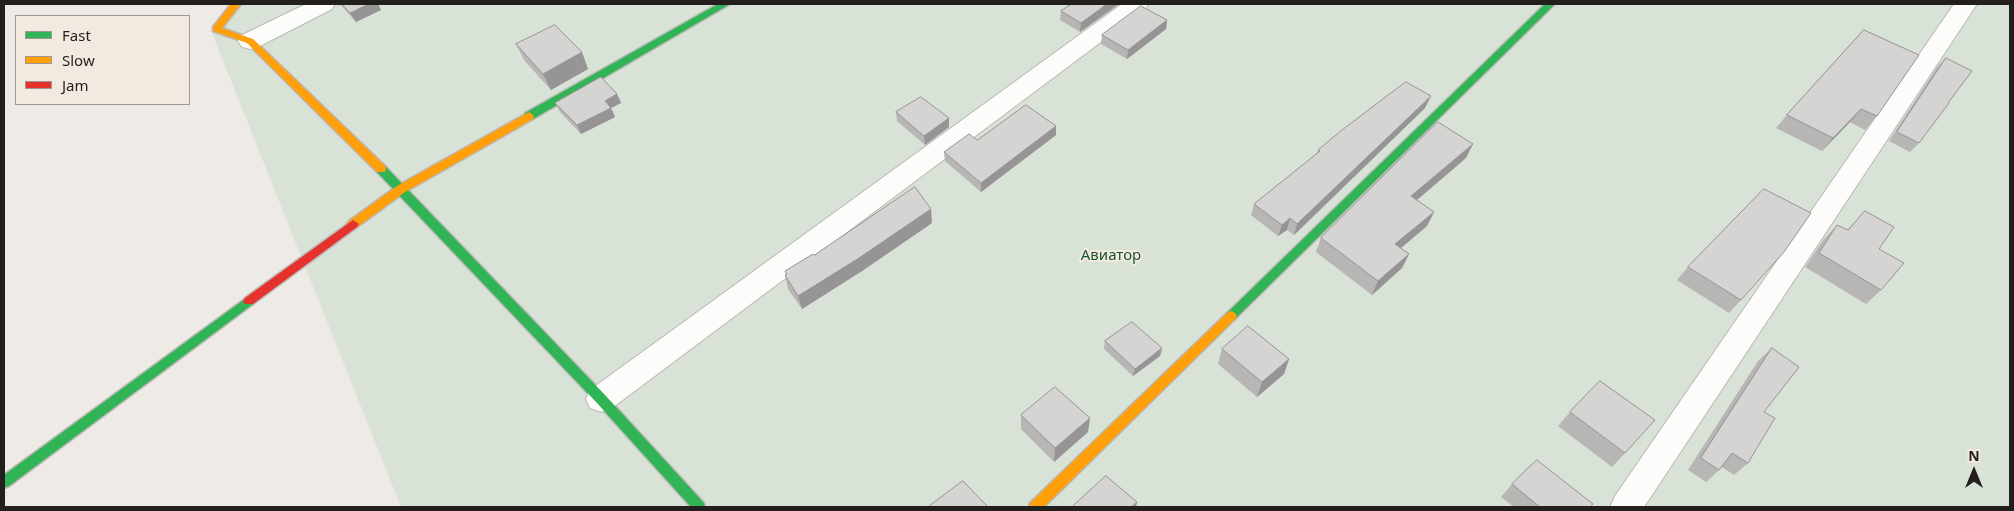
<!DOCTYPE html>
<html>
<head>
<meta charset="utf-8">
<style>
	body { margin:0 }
	#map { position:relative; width:2014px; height:511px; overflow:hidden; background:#eeeae5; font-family:"Noto Sans",sans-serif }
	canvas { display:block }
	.frame { position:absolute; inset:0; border:5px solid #221f1c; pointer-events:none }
	.legend { position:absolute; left:15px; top:15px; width:175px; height:90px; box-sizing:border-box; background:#f2eae1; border:1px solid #9f9992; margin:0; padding:6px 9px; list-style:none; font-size:15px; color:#221f1c }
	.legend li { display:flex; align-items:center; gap:10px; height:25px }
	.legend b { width:25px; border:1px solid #9f9992 }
	.north { position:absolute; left:1949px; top:446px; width:50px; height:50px; -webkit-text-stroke:4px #f2eae1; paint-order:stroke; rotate:0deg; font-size:14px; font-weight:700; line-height:20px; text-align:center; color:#221f1c }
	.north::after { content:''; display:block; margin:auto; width:18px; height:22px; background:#221f1c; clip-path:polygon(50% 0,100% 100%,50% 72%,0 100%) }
</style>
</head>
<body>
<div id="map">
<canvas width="2014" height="511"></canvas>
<div class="frame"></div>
<ul class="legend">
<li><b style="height:6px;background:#30b455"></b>Fast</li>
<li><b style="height:6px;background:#ff9f0a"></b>Slow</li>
<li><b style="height:6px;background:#e5322d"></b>Jam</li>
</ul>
<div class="north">N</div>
</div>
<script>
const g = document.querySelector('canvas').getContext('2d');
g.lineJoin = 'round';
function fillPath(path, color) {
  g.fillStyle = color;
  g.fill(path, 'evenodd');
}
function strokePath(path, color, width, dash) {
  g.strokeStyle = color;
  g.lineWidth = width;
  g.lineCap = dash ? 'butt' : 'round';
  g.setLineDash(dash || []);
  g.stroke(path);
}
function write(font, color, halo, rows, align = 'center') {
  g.font = font + ' "Noto Sans",sans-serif';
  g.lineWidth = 4;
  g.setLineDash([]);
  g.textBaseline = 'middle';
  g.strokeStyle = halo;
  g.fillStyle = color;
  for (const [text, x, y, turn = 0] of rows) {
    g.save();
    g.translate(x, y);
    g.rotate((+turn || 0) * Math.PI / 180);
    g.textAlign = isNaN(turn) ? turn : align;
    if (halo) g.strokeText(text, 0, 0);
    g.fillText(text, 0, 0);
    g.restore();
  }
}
const green = new Path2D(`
	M234,4H2010V507H401L212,33Z`);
const street = new Path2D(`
	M306,4H335L332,9L258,47L250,49L242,47L238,41L242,35Z
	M1122,4H1148L1145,9L612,408L601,412L590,408L586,399L590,390Z
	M1954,4H1977L1644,507H1610L1615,496Z`);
const fast = new Path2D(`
	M718,4H730L533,119H525L524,116L525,113Z
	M1545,4H1555L1235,319L1231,321L1227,319L1225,316L1227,313Z
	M381,165L385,166L605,395L704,503L705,507H691L597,403L377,172L376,169L377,166Z
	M249,296L253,298L255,301L253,304L9,486L4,488V475Z`);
const slow = new Path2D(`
	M231,4H241L222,28L253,39L385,166L386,169L385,172H377L247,43L213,31V27Z
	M529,112L534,116L533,119L405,192L357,227H349L347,224L349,221L397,186Z
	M1231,311L1235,313L1237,316L1235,319L1044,507H1029L1030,503L1227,313Z`);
const jam = new Path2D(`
	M353,220L359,224L357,227L253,304H245L243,301L245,298Z`);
const wall = new Path2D(`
	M340,4H378L381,10L356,22Z
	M1065,4H1119L1080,32L1060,20L1061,11L1069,6Z
	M1167,20L1166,29L1127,59L1101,44L1102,35Z
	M1864,30L1877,116L1865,130L1850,122L1822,151L1776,128L1787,115Z
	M516,44L588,69L551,90L524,60Z
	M1946,58L1948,103L1919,143L1910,152L1889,141L1937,67Z
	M617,94L621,103L611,108L615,117L581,134L560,112L555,103Z
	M1425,108L1294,235L1287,230L1278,236L1251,215L1254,204L1316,155L1318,150Z
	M896,112L949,127L925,145L897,121Z
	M1056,135L981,192L945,161L944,152L977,140Z
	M1466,158L1417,200L1434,212L1427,226L1401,248L1409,254L1402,268L1372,295L1316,252L1321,238Z
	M1865,211L1879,249L1881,290L1866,304L1805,267L1824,239L1837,225L1847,230Z
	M932,223L862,271L802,309L788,289L785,275L786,274L785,271Z
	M1688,267L1741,300L1729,313L1677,280Z
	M1105,341L1162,348L1160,356L1133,376L1104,349Z
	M1772,348L1748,463L1734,475L1722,467L1719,470L1706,482L1688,470L1758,361Z
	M1222,349L1289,359L1284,374L1257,397L1218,364Z
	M1570,412L1625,453L1612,467L1558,426Z
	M1021,415L1088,432L1054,462L1021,429Z
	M1512,484L1590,507H1514L1501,497Z`);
const shadedWall = new Path2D(`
	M369,4H378L381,10L356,22L350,13Z
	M1107,4H1119L1080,32L1081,23Z
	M1167,20L1166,29L1127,59L1128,50Z
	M582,52L588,69L551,90L543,74Z
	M617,94L621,103L611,108L615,117L581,134L577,125L605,101Z
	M1431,96L1425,108L1294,235L1297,224Z
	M1861,109L1850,122L1822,151L1833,138Z
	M949,118V127L925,145L924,136Z
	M1056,126V135L981,192V183Z
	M1473,144L1466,158L1404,211L1411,196Z
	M931,209L932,223L862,271L802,309L798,296Z
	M1434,212L1427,226L1389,258L1395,244Z
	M1290,218L1287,230L1278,236L1282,225Z
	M1409,254L1402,268L1372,295L1378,281Z
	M1162,348L1160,356L1133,376L1135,369Z
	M1289,359L1284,374L1257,397L1262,382Z
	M1090,418L1088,432L1054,462L1055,448Z
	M1137,502L1136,507H1131Z`);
const building = new Path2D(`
	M342,4H369L350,13Z
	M1072,4H1107L1081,23L1061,11Z
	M1141,6L1167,20L1128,50L1102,35Z
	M555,25L582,52L543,74L516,44Z
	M1864,30L1919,55L1877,116L1861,109L1833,138L1787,115Z
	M1946,58L1972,71L1948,103H1949L1919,143L1897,132Z
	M601,77L617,94L605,101L611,108L577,125L555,103Z
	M1406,82L1431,96L1297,224L1290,218L1282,225L1254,204L1320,151L1318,150L1342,130Z
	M921,97L949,118L924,136L896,112Z
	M1026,105L1056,126L981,183L944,152L969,134L977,140Z
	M1438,122L1473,144L1411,196L1434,212L1395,244L1409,254L1378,281L1321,238Z
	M915,187L931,209L859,258L798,296L785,275L787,274L785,271L813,254L814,255Z
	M1764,189L1811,213L1784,252L1741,300L1688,267Z
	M1865,211L1894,227L1879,249L1904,263L1881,290L1819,253L1837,225L1848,230Z
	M1132,322L1162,348L1135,369L1105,341Z
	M1248,326L1289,359L1262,382L1222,349Z
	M1772,348L1799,367L1764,412L1775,418L1748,463L1732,453L1719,470L1701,458Z
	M1600,381L1655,420L1625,453L1570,412Z
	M1055,387L1090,418L1055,448L1021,415Z
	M1537,460L1593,504L1590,507H1540L1512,484Z
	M1106,476L1137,502L1131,507H1072Z
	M963,481L988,507H928Z`);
const parkNames = [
	["Авиатор",1111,256]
];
fillPath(green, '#d8e2d7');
strokePath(street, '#bbb8b5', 2);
strokePath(fast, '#bbb8b5', 3);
strokePath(slow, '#bbb8b5', 3);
strokePath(jam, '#bbb8b5', 3);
fillPath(street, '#fcfcfb');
fillPath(fast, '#30b455');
fillPath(slow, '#ff9f0a');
fillPath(jam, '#e5322d');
fillPath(wall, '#b8b5b5');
fillPath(shadedWall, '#969494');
fillPath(building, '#d6d3d3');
strokePath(building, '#969494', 1);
write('15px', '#1a532e', '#f2eae1', parkNames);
</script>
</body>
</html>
